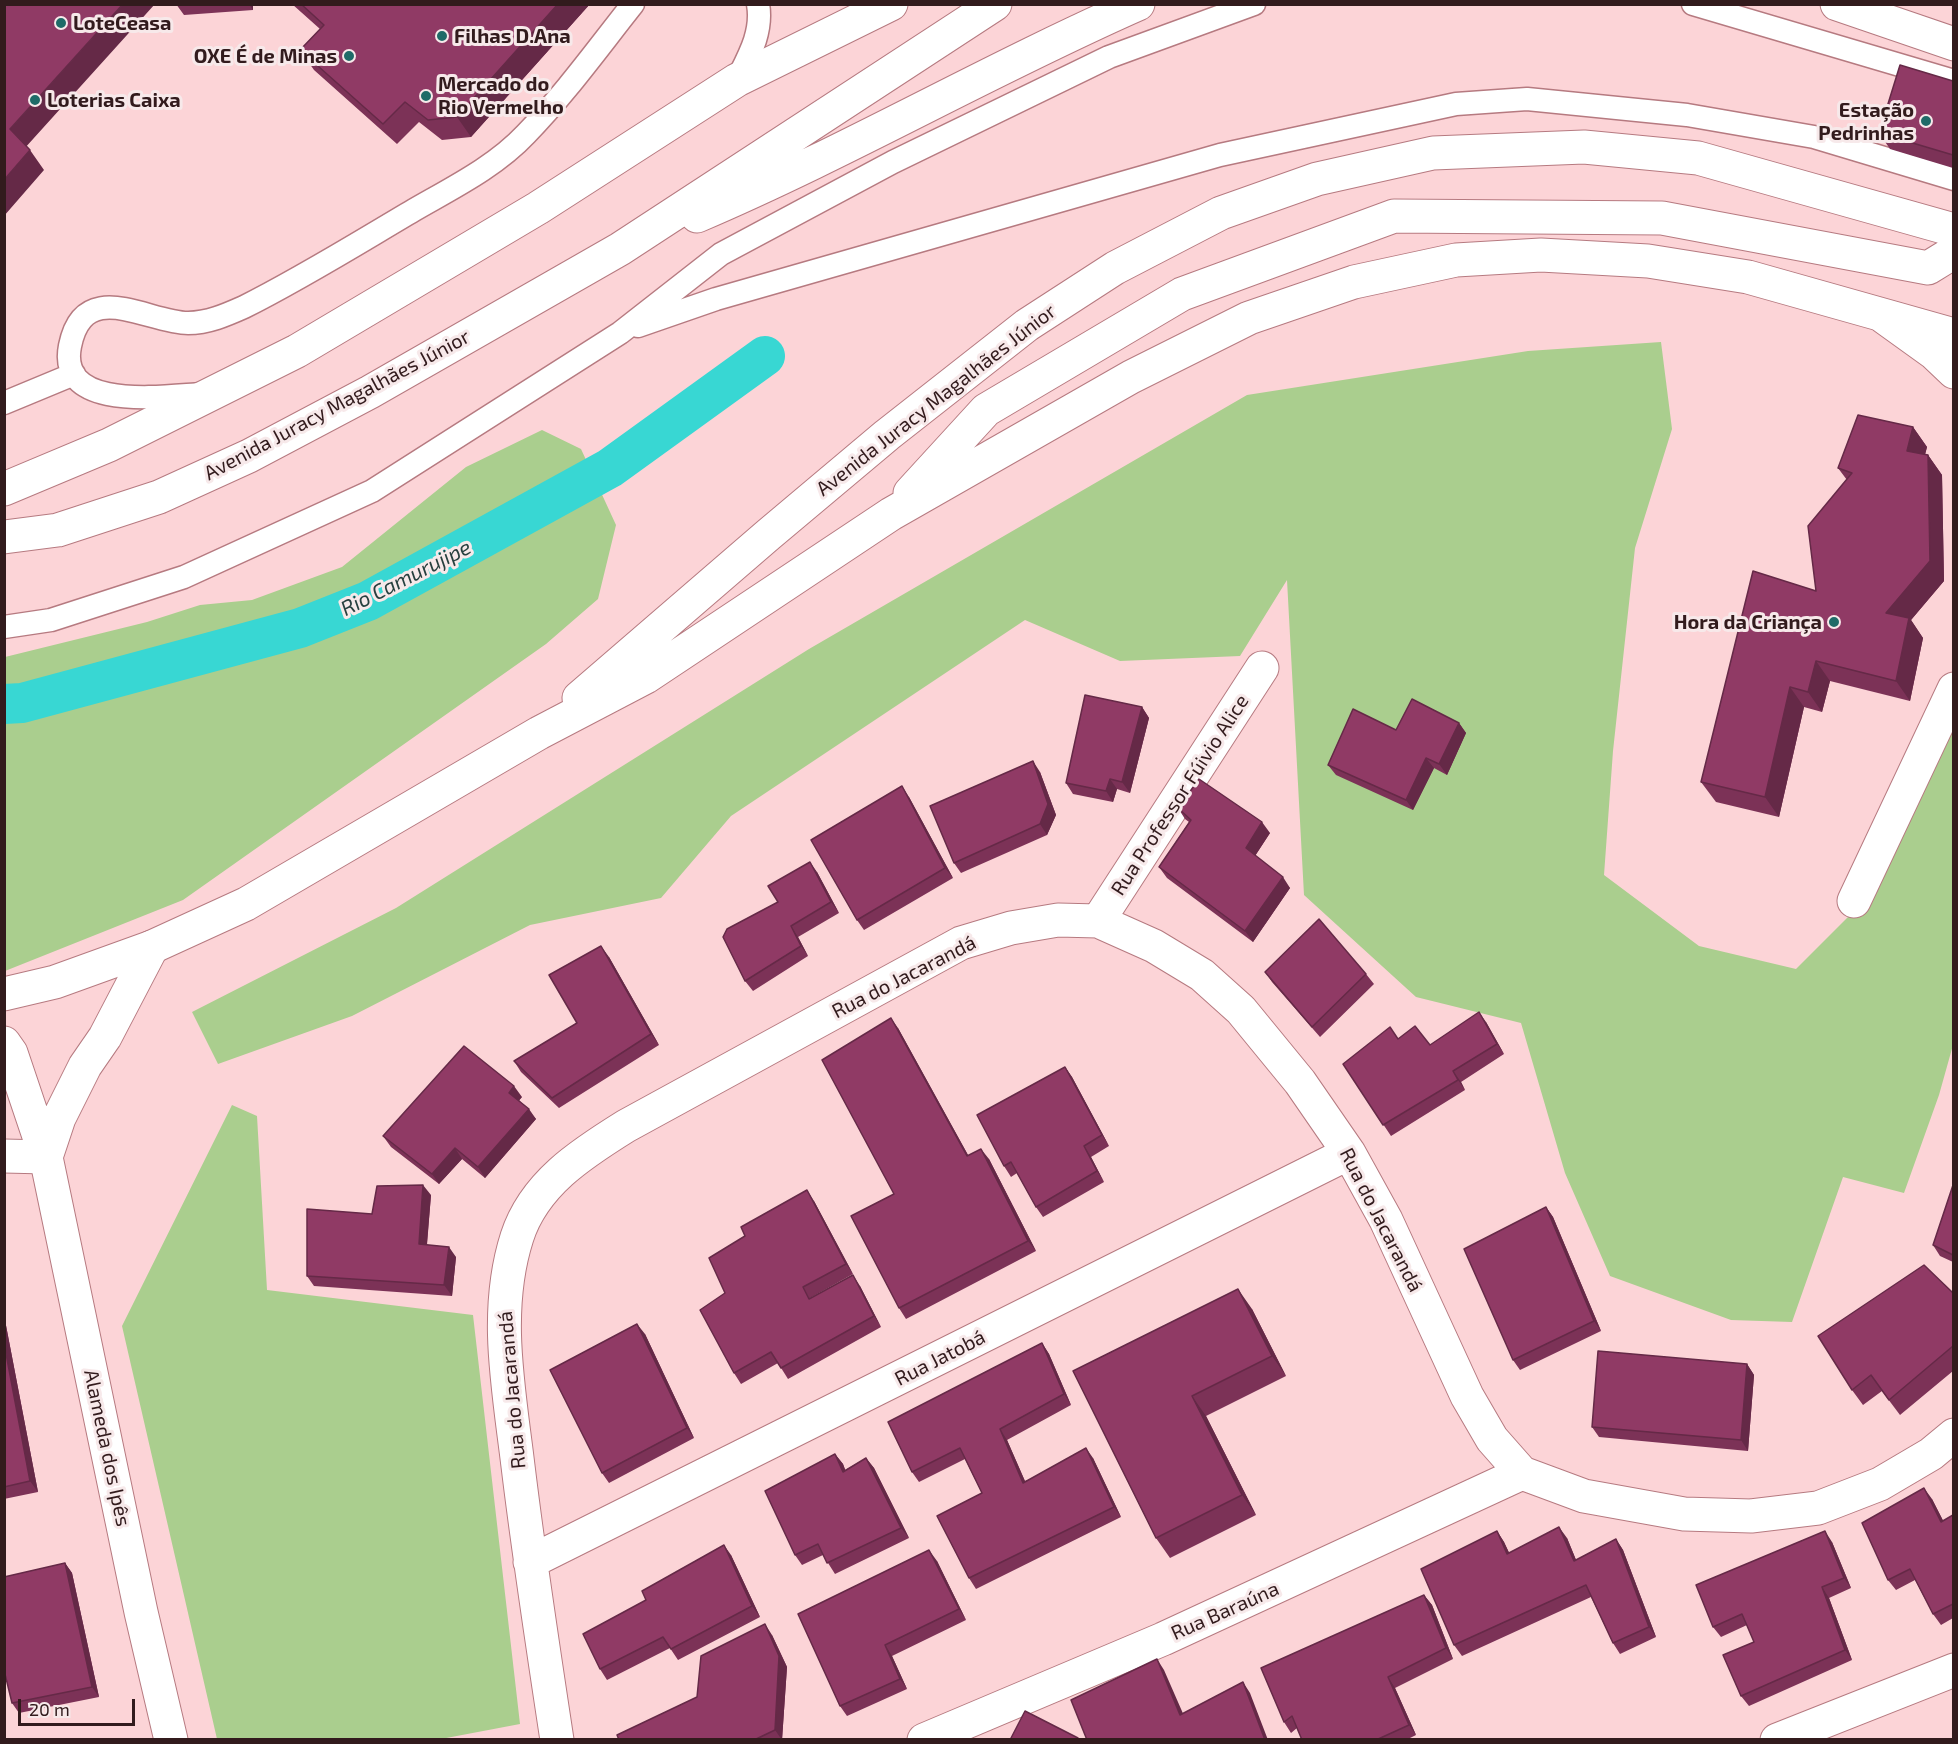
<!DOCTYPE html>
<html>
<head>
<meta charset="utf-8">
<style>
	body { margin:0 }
	#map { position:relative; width:1958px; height:1744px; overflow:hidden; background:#fcd4d7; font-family:"Exo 2",sans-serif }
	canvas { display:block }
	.frame { position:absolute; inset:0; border:6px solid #321b1d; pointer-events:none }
	.scale { position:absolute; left:18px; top:1699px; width:117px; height:27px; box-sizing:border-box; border:3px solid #321b1d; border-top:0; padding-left:8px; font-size:18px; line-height:21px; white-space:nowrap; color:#321b1d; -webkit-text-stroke:4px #f7e9ea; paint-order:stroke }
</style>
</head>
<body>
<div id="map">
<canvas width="1958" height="1744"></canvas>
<div class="frame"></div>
<div class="scale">20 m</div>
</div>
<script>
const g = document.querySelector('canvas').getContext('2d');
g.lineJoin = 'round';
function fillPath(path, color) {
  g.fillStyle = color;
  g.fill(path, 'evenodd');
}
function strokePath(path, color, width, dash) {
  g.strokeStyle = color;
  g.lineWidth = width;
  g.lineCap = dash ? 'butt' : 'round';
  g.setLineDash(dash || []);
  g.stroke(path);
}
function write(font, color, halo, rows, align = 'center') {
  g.font = font + ' "Exo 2",sans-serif';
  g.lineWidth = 6;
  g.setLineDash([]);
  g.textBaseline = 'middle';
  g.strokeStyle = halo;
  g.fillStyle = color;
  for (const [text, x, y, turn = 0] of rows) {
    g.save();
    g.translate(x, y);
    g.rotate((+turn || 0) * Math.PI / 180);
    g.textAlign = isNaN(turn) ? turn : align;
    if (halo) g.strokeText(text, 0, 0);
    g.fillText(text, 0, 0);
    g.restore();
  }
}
const green = new Path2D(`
	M1661,342L1672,429L1635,548L1613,751L1604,875L1699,946L1796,969L1862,903L1953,730V1045L1939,1095L1904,1193L1843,1177L1792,1322L1731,1320L1610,1276L1565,1173L1521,1023L1416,997L1304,895L1287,580L1240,656L1120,661L1025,620L731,816L661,898L530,925L352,1016L218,1064L192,1012L396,908L809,649L1247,395L1528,351Z
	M542,430L581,449L616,525L598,599L546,644L183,900L5,971V657L147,622L200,605L252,600L342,567L466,467Z
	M232,1105L257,1116L267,1290L473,1315L520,1724L441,1739H217L122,1326Z`);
const canal = new Path2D(`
	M4,704L22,703L300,628L368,601L610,468L765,356`);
const service = new Path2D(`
	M1693,4L1954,81
	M737,80C749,56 763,32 758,4
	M638,326L716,299L1220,155L1456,104L1527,99L1687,115L1814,137L1954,179
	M201,394C164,396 57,412 70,346C84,276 148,323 188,323C208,323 226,315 244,307C302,278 358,243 414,210C452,188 495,167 526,134C565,94 598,48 633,4
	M4,403L74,374
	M4,627L51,620L184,577L372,491L620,333L721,254L893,162L1109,57L1254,4`);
const minor = new Path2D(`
	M1884,317L1934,353L1954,372
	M4,489L109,445L297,351L538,208L737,80L891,4
	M1854,901L1954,689
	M1098,921L1262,668
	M4,1156L46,1157
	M530,1562L1349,1153
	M557,1740C543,1648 529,1557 518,1466C509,1390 493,1312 517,1237C534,1184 581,1154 626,1126L961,943L1011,928L1058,920L1098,921L1154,946L1202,975L1241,1010L1300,1082L1349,1153L1386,1220L1467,1396L1492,1439L1522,1473L1584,1496L1684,1514L1751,1516L1818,1508L1880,1484L1931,1454L1954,1435
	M924,1740L1163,1639L1522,1473
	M1777,1740L1954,1670`);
const tertiary = new Path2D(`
	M4,1043L11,1053L46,1157L141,1612L171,1740
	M46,1157L59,1118L85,1066L105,1037L152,947`);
const primary = new Path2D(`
	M1837,4L1954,44
	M697,216C847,152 988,70 1138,4
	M910,493L986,410L1182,294L1394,216L1662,218L1928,268L1954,252
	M4,537L58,530L159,497L249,456L370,392L620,249L995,4
	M579,698L768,535L887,435L1027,325L1115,268L1221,213L1317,179L1433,153L1584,147L1698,158L1954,230
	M4,994L55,982L152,947L246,904L539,733L646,677L891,514L1131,377L1249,318L1354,282L1456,260L1541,255L1648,261L1748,277L1954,335`);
const wall = new Path2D(`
	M176,4H253V10L184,15Z
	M292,4H590L471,137L442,140L419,122L397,144L314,70L300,50L320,29Z
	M1953,81V168L1890,149L1879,133Z
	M1913,427L1927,447L1925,454L1928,455L1942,475L1944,581L1911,620L1923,638L1910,701L1830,681L1822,712L1804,707L1779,817L1716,802L1701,782L1816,591L1847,480L1838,468Z
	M1142,707L1149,718L1130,793L1117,789L1113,802L1073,794L1066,783Z
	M1459,723L1466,733L1447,775L1434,768L1413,810L1336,775L1328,765L1396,730Z
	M1040,772L1056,815L1047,835L961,873L954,863Z
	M909,797L953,878L864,930L857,920Z
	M1178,808L1270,833L1255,856L1290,888L1253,942L1167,878L1159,867L1189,822L1185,819Z
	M817,872L839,913L798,937L808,956L753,991L745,981Z
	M609,957L659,1045L559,1108L521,1072L514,1061L577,1023Z
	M1265,972L1366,974L1374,984L1320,1037L1272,982Z
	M1486,1022L1504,1054L1461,1082L1465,1090L1391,1136L1343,1064L1398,1038L1430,1045Z
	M898,1028L968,1155L989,1159L1036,1251L906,1319L899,1308L894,1194Z
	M1065,1067L1072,1077L1109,1146L1091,1157L1104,1182L1043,1217L1036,1207L1017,1173L1011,1177L1004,1166Z
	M522,1097L519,1100L536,1119L485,1178L462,1159L439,1184L391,1147L383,1136Z
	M1953,1185V1262L1940,1256L1933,1245Z
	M431,1195L427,1245L456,1257L452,1296L314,1286L307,1276Z
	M814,1201L853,1274L810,1298L860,1286L881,1327L788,1379L778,1363L741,1384L734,1373L725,1293Z
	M1546,1207L1553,1217L1601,1331L1520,1370L1513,1360Z
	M1953,1291V1371L1900,1415L1882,1391L1863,1405L1852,1390Z
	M1252,1309L1286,1376L1206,1416L1256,1515L1170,1558L1156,1538L1073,1371Z
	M4,1315L38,1492L4,1499Z
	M645,1334L694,1438L609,1483L602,1473Z
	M1042,1343L1049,1354L1071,1405L1007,1440L1025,1481L1093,1458L1121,1517L976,1589L969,1578L982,1493L965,1459L919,1482L912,1472Z
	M1747,1364L1754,1375L1748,1451L1599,1437L1592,1427Z
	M835,1454L843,1464L845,1470L866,1458L874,1468L909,1538L835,1574L823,1555L802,1565L795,1555Z
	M1932,1499L1943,1521L1953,1515V1618L1941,1625L1933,1614L1915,1580L1896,1590L1888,1580Z
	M1497,1531L1504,1542L1509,1553L1567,1538L1576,1560L1616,1539L1623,1550L1656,1637L1620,1654L1613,1643L1591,1597L1462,1656L1454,1645Z
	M1832,1542L1851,1588L1829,1598L1852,1660L1749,1706L1741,1696L1754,1642L1747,1625L1721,1637L1713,1627Z
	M731,1555L760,1617L678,1660L670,1648L607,1680L600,1669Z
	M937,1561L966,1620L892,1656L907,1689L847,1716L840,1706Z
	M65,1563L72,1573L99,1697L19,1713L12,1703Z
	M1424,1595L1432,1605L1453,1659L1395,1688L1416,1735L1406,1740H1302L1297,1728L1291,1733L1284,1722Z
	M772,1635L787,1667L782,1740H619L697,1697Z`);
const shadedWall = new Path2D(`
	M123,4H155L24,149L10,129Z
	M249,4H253V10Z
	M558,4H590L471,137L457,117Z
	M30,150L44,170L4,216V180Z
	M1913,427L1927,447L1921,471L1907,451Z
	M1928,455L1942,475L1944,581L1911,620L1923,638L1910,701L1896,681L1886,613Z
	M1816,661L1830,681L1822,712L1808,692Z
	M1790,687L1804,707L1779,817L1765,797Z
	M1142,707L1149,718L1130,793L1122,782Z
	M1459,723L1466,733L1447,775L1439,764Z
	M1426,758L1434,768L1413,810L1406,800Z
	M1033,761L1040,772L1056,815L1047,835L1040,824Z
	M1110,779L1117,789L1113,802L1106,791Z
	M902,786L909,797L953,878L945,868Z
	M1262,822L1270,833L1253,859L1246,848Z
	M810,862L817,872L839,913L831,902Z
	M1283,877L1290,888L1253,942L1245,931Z
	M791,926L798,937L808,956L801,946Z
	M601,946L609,957L659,1045L651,1034Z
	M1479,1012L1486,1022L1504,1054L1497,1044Z
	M891,1018L898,1028L974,1166L967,1156Z
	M1065,1067L1072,1077L1109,1146L1102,1135Z
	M1453,1071L1461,1082L1465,1090L1458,1080Z
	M514,1086L522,1097L517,1103L509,1093Z
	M529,1109L536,1119L485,1178L478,1167Z
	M1084,1146L1091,1157L1104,1182L1097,1171Z
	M455,1148L462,1159L439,1184L432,1174Z
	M981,1149L989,1159L1036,1251L1028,1241Z
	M423,1185L431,1195L426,1254L419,1244Z
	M807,1190L814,1201L853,1274L846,1264Z
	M1546,1207L1553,1217L1601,1331L1594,1321Z
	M449,1247L456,1257L452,1296L444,1285Z
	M853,1275L860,1286L881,1327L874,1316Z
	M1238,1289L1252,1309L1286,1376L1272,1356Z
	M4,1315L38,1492L30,1481L4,1343Z
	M637,1324L645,1334L694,1438L687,1428Z
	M1042,1343L1049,1354L1071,1405L1064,1394Z
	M1747,1364L1754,1375L1748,1451L1741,1440Z
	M1192,1396L1206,1416L1256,1515L1242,1495Z
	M1000,1429L1007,1440L1030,1493L1023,1483Z
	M1086,1448L1093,1458L1121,1517L1114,1507Z
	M835,1454L843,1464L850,1482L843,1472Z
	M866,1458L874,1468L909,1538L901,1528Z
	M1924,1488L1932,1499L1949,1532L1941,1522Z
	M1559,1527L1567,1538L1581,1572L1574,1561Z
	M1497,1531L1504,1542L1515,1565L1507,1554Z
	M1825,1531L1832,1542L1851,1588L1844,1578Z
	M1616,1539L1623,1550L1656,1637L1649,1627Z
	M724,1545L731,1555L760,1617L752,1606Z
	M929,1550L937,1561L966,1620L959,1609Z
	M65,1563L72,1573L99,1697L92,1687Z
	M1822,1587L1829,1598L1852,1660L1845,1650Z
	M1424,1595L1432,1605L1453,1659L1446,1648Z
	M765,1624L772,1635L787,1667L782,1740L775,1730Z
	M885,1645L892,1656L907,1689L900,1679Z
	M1157,1659L1164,1670L1188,1725L1180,1715Z
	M1388,1677L1395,1688L1416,1735L1409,1725Z
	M1243,1682L1250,1693L1268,1740H1265Z`);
const building = new Path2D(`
	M4,4H123L10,129L30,150L4,180Z
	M301,4H558L457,117L428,120L405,102L383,124L300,50L324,25Z
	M1900,65L1953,81V155L1879,133Z
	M1858,415L1913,427L1907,451L1928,455L1930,561L1886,613L1909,618L1896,681L1816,661L1808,692L1790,687L1765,797L1701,782L1753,571L1816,591L1808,526L1852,473L1838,468Z
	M1085,695L1142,707L1122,782L1110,779L1106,791L1066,783Z
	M1412,699L1459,723L1439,764L1426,758L1406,800L1328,765L1353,709L1396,730Z
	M1033,761L1048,804L1040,824L954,863L930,806Z
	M1199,779L1262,822L1246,848L1283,877L1245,931L1159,867L1191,820L1178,808Z
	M902,786L945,868L857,920L811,840Z
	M810,862L831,902L791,926L801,946L745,981L723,937L727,929L778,902L768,886Z
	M1319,919L1366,974L1312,1027L1265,972Z
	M601,946L651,1034L552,1098L514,1061L577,1023L549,975Z
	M1479,1012L1497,1044L1453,1071L1458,1080L1383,1125L1343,1064L1390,1027L1398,1039L1415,1026L1430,1045Z
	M891,1018L967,1156L981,1149L1028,1241L899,1308L851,1216L894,1194L822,1060Z
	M464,1046L514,1086L509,1093L529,1109L478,1167L455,1148L432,1174L383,1136Z
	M1065,1067L1102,1135L1084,1146L1097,1171L1036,1207L1011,1162L1004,1166L977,1115Z
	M423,1185L419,1244L449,1247L444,1285L307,1276V1209L372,1214L377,1186Z
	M1953,1185V1255L1933,1245Z
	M807,1190L846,1264L803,1287L809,1299L853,1275L874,1316L781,1368L771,1352L734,1373L700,1310L725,1293L709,1258L745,1236L741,1227Z
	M1546,1207L1594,1321L1513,1360L1464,1249Z
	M1924,1265L1952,1292L1953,1291V1346L1889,1400L1871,1375L1852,1390L1818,1336Z
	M1238,1289L1272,1356L1192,1396L1242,1495L1156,1538L1073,1371Z
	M637,1324L687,1428L602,1473L550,1370Z
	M4,1343L30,1481L4,1487Z
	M1042,1343L1064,1394L1000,1429L1023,1483L1086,1448L1114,1507L969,1578L937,1516L982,1493L960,1448L912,1472L888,1422Z
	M1598,1351L1747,1364L1741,1440L1592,1427Z
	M835,1454L843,1472L866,1458L901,1528L827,1563L818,1544L795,1555L765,1491Z
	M1924,1488L1941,1522L1953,1515V1604L1933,1614L1910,1569L1888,1580L1862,1523Z
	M1559,1527L1574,1561L1616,1539L1649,1627L1613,1643L1586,1585L1454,1645L1421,1569L1497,1531L1507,1554Z
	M1825,1531L1844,1578L1822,1587L1845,1650L1741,1696L1723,1655L1754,1642L1742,1614L1713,1627L1696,1585Z
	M724,1545L752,1606L671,1649L663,1637L600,1669L583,1634L646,1600L642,1591Z
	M929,1550L959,1609L885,1645L900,1679L840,1706L798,1614Z
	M65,1563L92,1687L12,1703L4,1670V1577Z
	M1424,1595L1446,1648L1388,1677L1409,1725L1376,1740H1302L1292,1716L1284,1722L1261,1668Z
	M765,1624L779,1656L775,1730L754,1740H619L617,1735L697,1697L701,1656Z
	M1157,1659L1180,1715L1243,1682L1265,1740H1087L1071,1700Z
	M1025,1711L1078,1738L1079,1740H1010Z`);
const markers = [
	[61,23,6,"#1f6b68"],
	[442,36,6,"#1f6b68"],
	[349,56,6,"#1f6b68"],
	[426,96,6,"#1f6b68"],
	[35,100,6,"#1f6b68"],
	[1926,121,6,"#1f6b68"],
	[1834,622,6,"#1f6b68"]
];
const poiNames = [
	["LoteCeasa",73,23],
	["Filhas D.Ana",454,36],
	["OXE É de Minas",337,56,"right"],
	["Mercado do",438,84],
	["Rio Vermelho",438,107],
	["Loterias Caixa",47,100],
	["Estação",1914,110,"right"],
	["Pedrinhas",1914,133,"right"],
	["Hora da Criança",1822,622,"right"]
];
const streetNames = [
	["Avenida Juracy Magalhães Júnior",936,400,-38],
	["Avenida Juracy Magalhães Júnior",337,405,-28],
	["Rua Professor Fúivio Alice",1180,795,-57],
	["Rua do Jacarandá",904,977,-27],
	["Rua do Jacarandá",1381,1220,63],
	["Rua Jatobá",940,1358,-27],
	["Rua do Jacarandá",512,1390,-95],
	["Alameda dos Ipês",107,1448,78],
	["Rua Baraúna",1225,1611,-24]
];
const waterNames = [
	["Rio Camurujipe",406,578,-27]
];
fillPath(green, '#aace8e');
strokePath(canal, '#38d7d3', 40);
strokePath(service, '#b67a80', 25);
strokePath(minor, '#b67a80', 35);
strokePath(tertiary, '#b67a80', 35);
strokePath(primary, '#b67a80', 35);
strokePath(service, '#fff', 22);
strokePath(minor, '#fff', 33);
strokePath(tertiary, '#fff', 33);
strokePath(primary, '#fff', 33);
fillPath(wall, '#7c3257');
fillPath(shadedWall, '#652947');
fillPath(building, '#903a65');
strokePath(building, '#652947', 1.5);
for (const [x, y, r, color] of markers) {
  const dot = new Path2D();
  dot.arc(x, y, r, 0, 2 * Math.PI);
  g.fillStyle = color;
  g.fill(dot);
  strokePath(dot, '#f7e9ea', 2);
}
write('bold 20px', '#321b1d', '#f7e9ea', poiNames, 'left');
write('20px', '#321b1d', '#f7e9ea', streetNames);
write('italic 21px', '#27403f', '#f7e9ea', waterNames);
</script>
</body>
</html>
